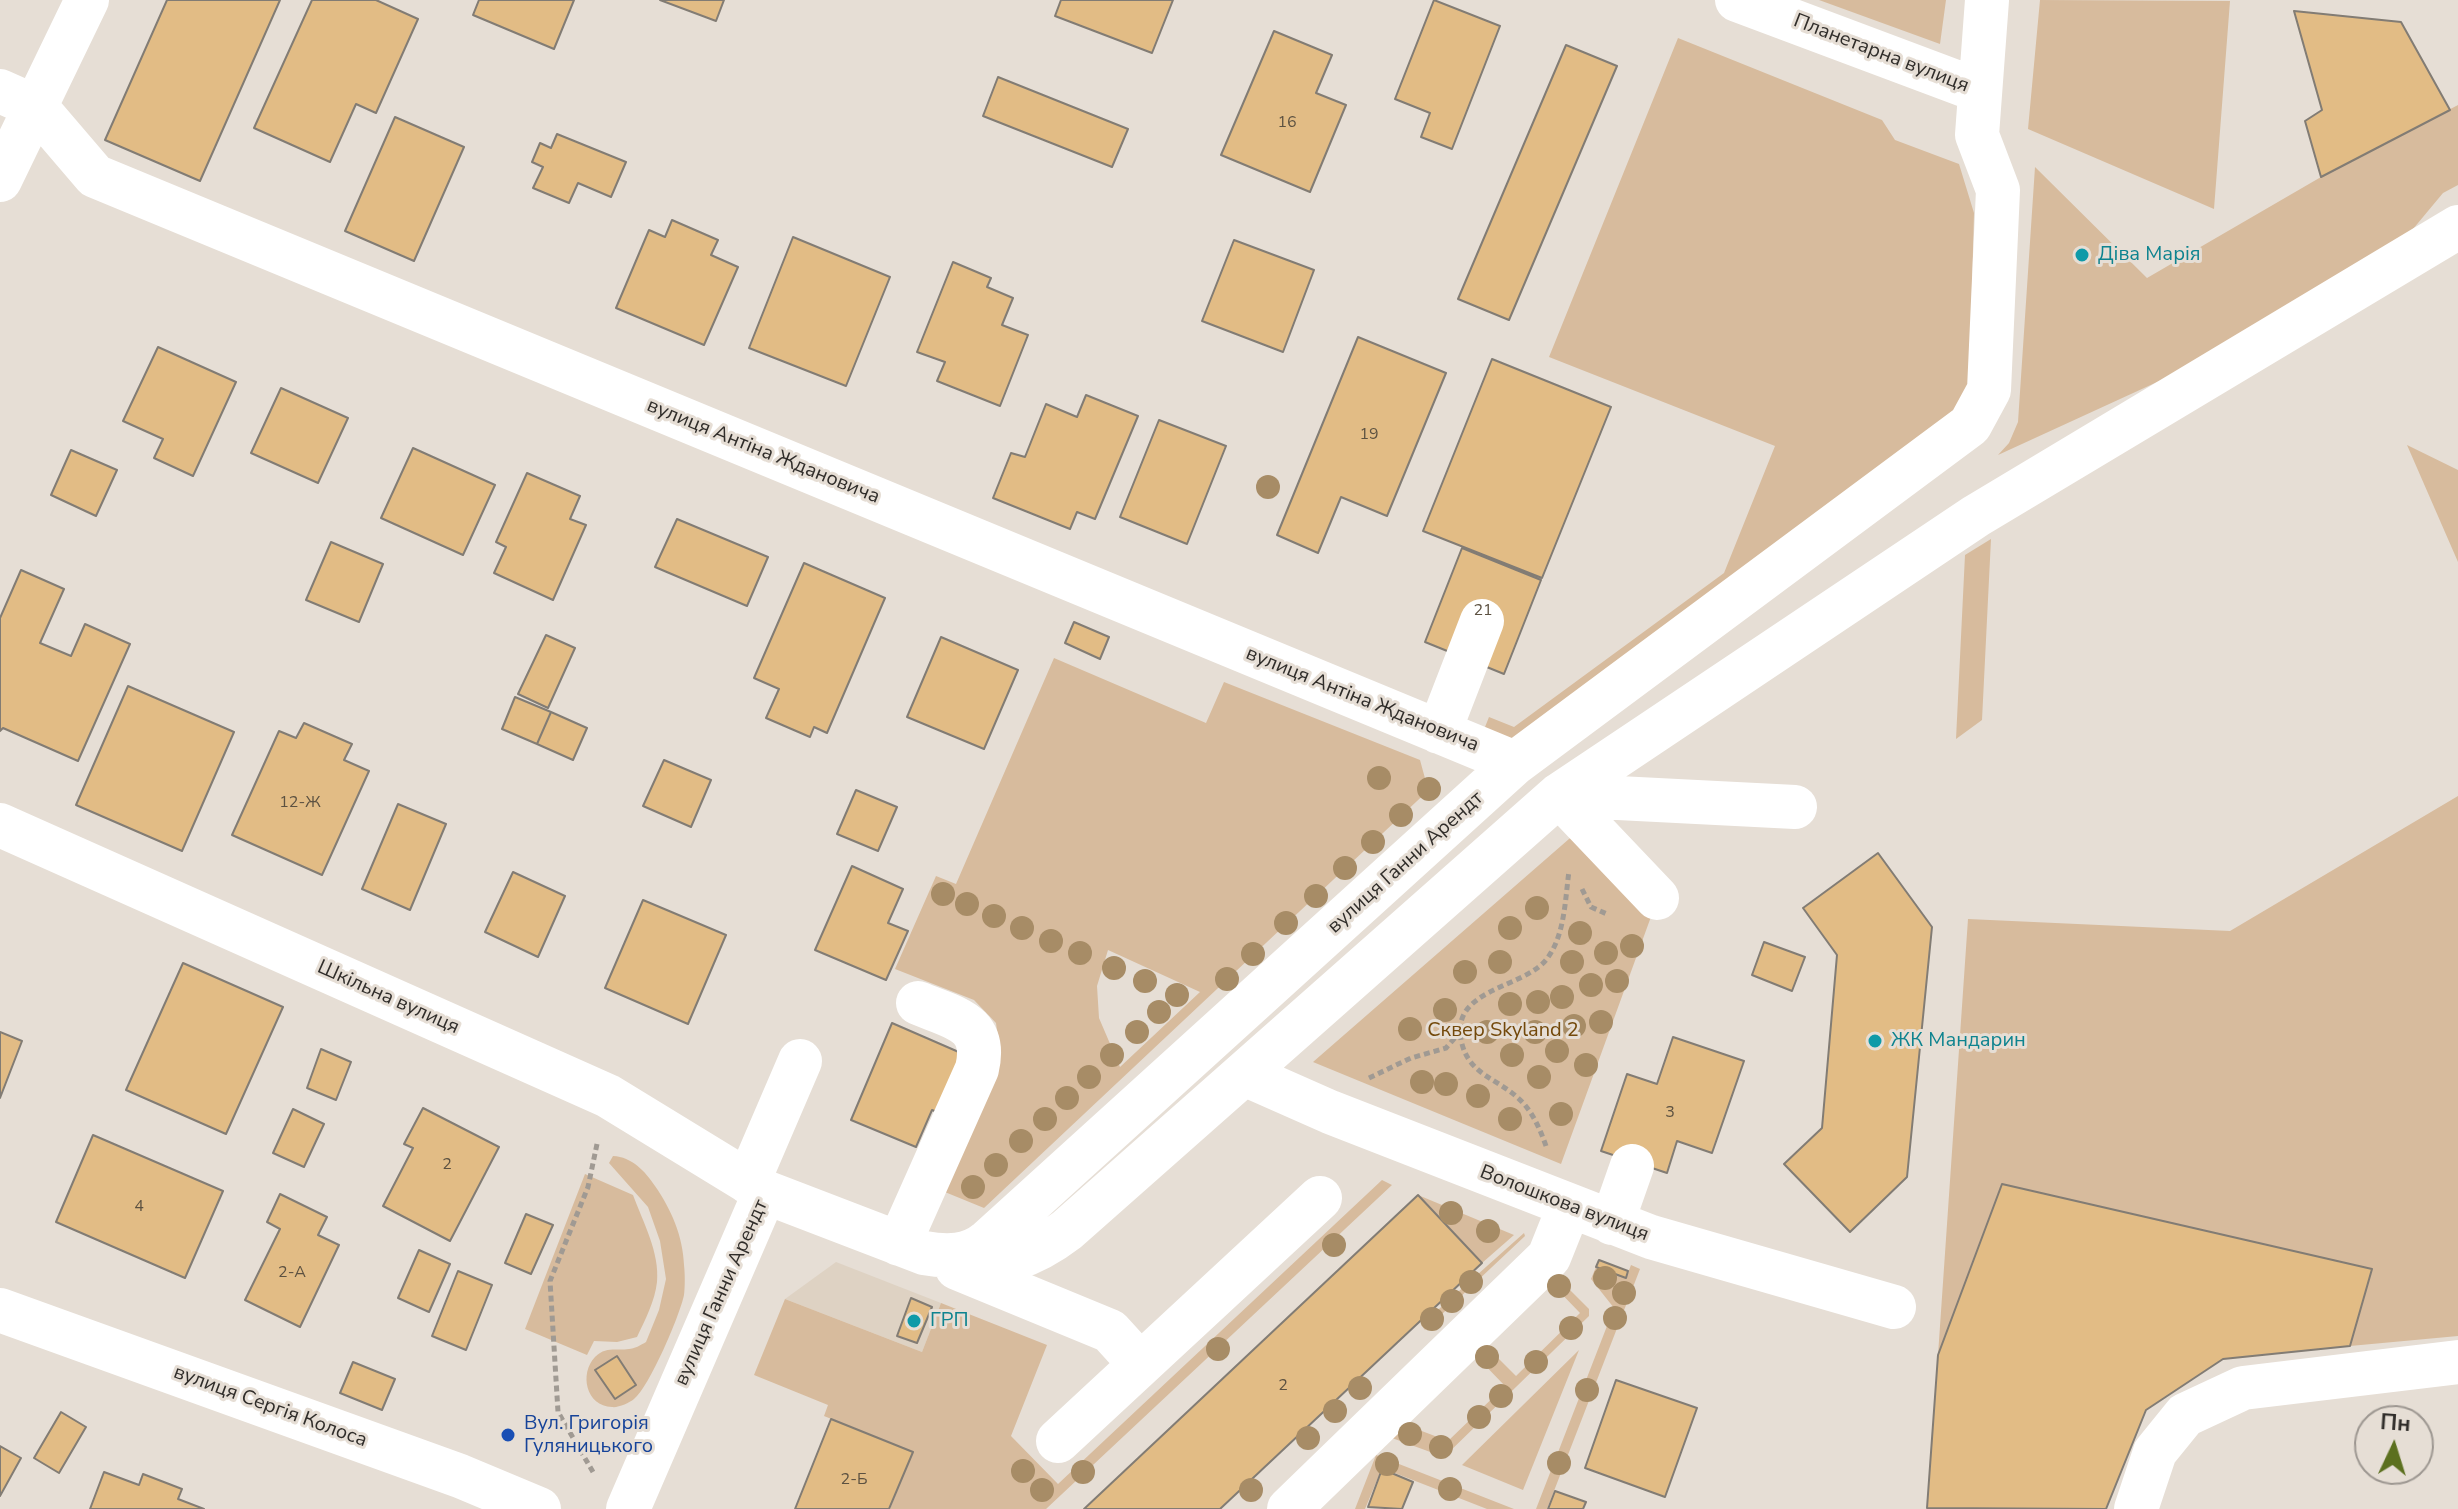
<!DOCTYPE html>
<html>
<head>
<meta charset="utf-8">
<style>
	body { margin:0 }
	#map { position:relative; width:2458px; height:1509px; overflow:hidden; background:#e6ded5; font-family:"Nunito Sans",sans-serif }
	canvas { display:block }
	.north { position:absolute; left:2354px; top:1405px; width:80px; height:80px; box-sizing:border-box; background:#e6ded5; border:2px solid #9d9791; border-radius:50%; rotate:4deg; font-size:22px; font-weight:700; line-height:32px; text-align:center; color:#302d2a }
	.north::after { content:''; display:block; margin:auto; width:28px; height:36px; background:#5c701f; clip-path:polygon(50% 0,100% 100%,50% 72%,0 100%) }
</style>
</head>
<body>
<div id="map">
<canvas width="2458" height="1509"></canvas>
<div class="north">Пн</div>
</div>
<script>
const g = document.querySelector('canvas').getContext('2d');
g.lineJoin = 'round';
function fillPath(path, color) {
  g.fillStyle = color;
  g.fill(path, 'evenodd');
}
function strokePath(path, color, width, dash) {
  g.strokeStyle = color;
  g.lineWidth = width;
  g.lineCap = dash ? 'butt' : 'round';
  g.setLineDash(dash || []);
  g.stroke(path);
}
function write(font, color, halo, rows, align = 'center') {
  g.font = font + ' "Nunito Sans",sans-serif';
  g.lineWidth = 6;
  g.setLineDash([]);
  g.textBaseline = 'middle';
  g.strokeStyle = halo;
  g.fillStyle = color;
  for (const [text, x, y, turn = 0] of rows) {
    g.save();
    g.translate(x, y);
    g.rotate((+turn || 0) * Math.PI / 180);
    g.textAlign = isNaN(turn) ? turn : align;
    if (halo) g.strokeText(text, 0, 0);
    g.fillText(text, 0, 0);
    g.restore();
  }
}
const built = new Path2D(`
	M836,1262L941,1303L922,1352L785,1299Z`);
const green = new Path2D(`
	M1819,0H1946L1940,44Z
	M2040,0L2230,1L2214,209L2028,129Z
	M1678,38L1882,120L1895,140L1959,164L1974,213L1969,396L1953,414L1516,752L1481,737L1489,717L1514,727L1724,573L1775,446L1549,357Z
	M2458,105V185L2443,193L2398,247L2192,366L1998,455L2009,443L2018,422L2035,167L2147,278L2321,177Z
	M2407,445L2458,470V562Z
	M1991,539L1982,720L1956,739L1965,555Z
	M1054,658L1206,723L1224,682L1420,760L1426,782L1433,786L984,1208L940,1190L1000,1054L996,1023L974,1000L895,969L936,876L956,884ZM1108,950L1200,992L1120,1067L1099,1018L1097,986Z
	M2458,796V1336L2350,1346L2371,1269L2002,1184L1938,1355L1968,919L2230,931Z
	M1577,832L1652,914L1561,1164L1313,1062Z
	M613,1156C632,1157 645,1171 655,1186C671,1209 683,1236 684,1265C685,1274 685,1286 684,1295C680,1315 649,1388 634,1399C629,1403 618,1408 612,1407C586,1406 579,1374 595,1357C606,1346 616,1351 629,1349C634,1349 641,1345 646,1342L659,1310L666,1279L660,1241L648,1207L609,1163Z
	M585,1174L633,1195C643,1222 660,1253 657,1282C655,1301 645,1320 637,1337L617,1342L594,1341L587,1355L525,1329Z
	M1382,1180L1392,1185L1046,1509H890L912,1452L824,1416L828,1405L754,1375L785,1299L922,1352L941,1303L1047,1345L1011,1436L1058,1484Z
	M1418,1195L1514,1235L1482,1263Z
	M1524,1233L1525,1236L1425,1330L1421,1325Z
	M1631,1265L1640,1269L1547,1509H1536L1614,1308L1591,1279L1596,1267L1626,1278Z
	M1557,1277L1589,1309V1316L1444,1457L1392,1438L1406,1425L1448,1441L1505,1386L1476,1356L1486,1346L1516,1376L1580,1313L1551,1283Z
	M1579,1350L1523,1490L1462,1465Z
	M1376,1455L1514,1509H1487L1382,1468L1365,1509H1355Z`);
const building = new Path2D(`
	M167,0H280L200,181L105,140Z
	M312,0H376L418,19L376,113L356,104L330,162L254,128Z
	M479,0H574L554,49L473,15Z
	M660,0H724L716,21Z
	M1061,0H1173L1152,53L1055,16Z
	M1434,0L1500,26L1452,149L1421,137L1430,113L1395,99Z
	M2294,11L2401,22L2450,110L2321,177L2305,121L2322,110Z
	M1274,31L1332,55L1316,93L1346,105L1310,192L1221,155Z
	M1566,45L1617,66L1509,320L1458,299Z
	M998,77L1128,129L1112,167L983,116Z
	M395,117L464,147L414,261L345,231Z
	M557,134L626,162L611,197L578,183L569,203L533,188L543,167L532,162L540,143L551,148Z
	M672,220L718,240L711,255L738,267L704,345L616,308L649,230L665,237Z
	M793,237L890,277L846,386L749,348Z
	M1234,240L1314,270L1283,352L1202,321Z
	M953,262L991,278L987,287L1013,298L1002,325L1028,335L1000,406L937,381L945,362L917,352Z
	M1358,337L1446,373L1387,516L1341,497L1318,553L1277,535Z
	M158,347L236,382L193,476L154,458L163,439L123,421Z
	M1492,359L1611,407L1542,578L1423,531Z
	M281,388L348,418L318,483L251,453Z
	M1086,395L1138,416L1095,519L1077,512L1070,529L993,498L1011,453L1025,457L1046,404L1077,417Z
	M1159,420L1226,446L1187,544L1120,517Z
	M413,448L495,485L463,555L381,518Z
	M71,450L117,470L96,516L51,495Z
	M527,473L580,496L570,519L586,525L553,600L494,573L506,547L496,542Z
	M677,519L768,557L747,606L655,567Z
	M331,542L383,564L359,622L306,600Z
	M1462,548L1541,580L1504,674L1425,642Z
	M804,563L885,598L827,733L814,727L810,737L766,718L779,689L754,678Z
	M21,570L64,589L40,643L71,656L85,624L130,644L78,761L3,728L0,731V618Z
	M1074,622L1109,637L1100,659L1065,643Z
	M546,635L575,648L548,708L518,694Z
	M941,637L1018,670L984,749L907,717Z
	M128,686L234,732L182,851L76,805Z
	M515,697L551,712L537,744L502,729Z
	M551,712L587,728L573,760L537,744Z
	M304,723L352,744L344,760L369,771L322,875L232,835L279,731L296,738Z
	M664,760L711,780L691,827L643,806Z
	M856,790L897,807L878,851L837,834Z
	M398,804L446,824L410,910L362,889Z
	M1878,853L1932,927L1907,1177L1850,1232L1784,1164L1822,1128L1837,955L1803,908Z
	M852,866L903,889L888,923L908,931L886,980L815,950Z
	M513,872L565,896L538,957L485,932Z
	M643,900L726,935L688,1024L605,988Z
	M1764,942L1805,957L1792,991L1752,975Z
	M183,963L283,1007L226,1134L126,1090Z
	M892,1023L961,1053L945,1115L932,1110L916,1147L851,1120Z
	M0,1032L22,1041L0,1098Z
	M1673,1037L1744,1061L1712,1153L1677,1141L1667,1173L1601,1151L1627,1074L1657,1084Z
	M321,1049L351,1062L336,1100L307,1088Z
	M423,1108L499,1147L450,1241L383,1206L413,1148L404,1144Z
	M293,1109L324,1124L304,1167L273,1153Z
	M93,1135L223,1191L185,1278L56,1222Z
	M2002,1184L2372,1269L2350,1346L2223,1359L2146,1410L2106,1509L1927,1508L1938,1355Z
	M280,1194L327,1217L318,1235L339,1245L300,1327L245,1300L280,1229L267,1222Z
	M1418,1195L1482,1263L1220,1509H1084Z
	M526,1214L553,1225L531,1274L505,1263Z
	M419,1250L450,1264L429,1312L398,1298Z
	M1599,1260L1628,1271L1626,1278L1596,1267Z
	M458,1271L492,1285L466,1350L432,1336Z
	M911,1298L932,1307L917,1343L897,1336Z
	M617,1356L636,1385L615,1399L595,1370Z
	M353,1362L395,1379L382,1410L340,1393Z
	M1616,1380L1697,1408L1665,1497L1585,1468Z
	M61,1412L86,1427L59,1473L34,1458Z
	M831,1419L913,1452L889,1509H795Z
	M0,1446L21,1458L0,1496Z
	M1382,1469L1413,1482L1402,1509L1368,1507Z
	M104,1472L139,1485L143,1474L182,1489L178,1499L204,1509H90Z
	M1555,1491L1586,1502L1583,1509H1548Z`);
const path = new Path2D(`
	M1582,889L1591,907L1607,914
	M1369,1078L1411,1058L1446,1048L1461,1031
	M1546,1146C1540,1129 1532,1110 1518,1098C1498,1079 1470,1075 1462,1044C1447,989 1522,989 1546,960C1565,936 1565,900 1569,871
	M593,1472L558,1412L550,1281L588,1187L597,1144`);
const minor = new Path2D(`
	M1737,0L1980,91
	M0,91L36,107L95,176L1515,763
	M0,180L87,0
	M1439,732L1482,621
	M1559,795L1795,807
	M1559,795L1657,898
	M0,825L608,1096L765,1192L924,1253C947,1257 969,1257 987,1242L1515,763L1970,425L1989,390L1998,190L1977,135L1987,0
	M1244,1074L1330,1112L1651,1237L1894,1307
	M748,1182L800,1061
	M1612,1223L1632,1166
	M899,1244L977,1069C988,1022 954,1018 918,1003
	M955,1263C998,1269 1033,1256 1067,1230L1559,795L1976,516L2458,227
	M957,1268L1110,1331L1140,1364
	M0,1310L460,1476L539,1509
	M1058,1441L1320,1198
	M628,1509L765,1192
	M1289,1509L1549,1257L1569,1207
	M2136,1509L2155,1452L2185,1415L2243,1388L2458,1362`);
const trees = [
	[1268,487],
	[1379,778],
	[1429,789],
	[1401,815],
	[1373,842],
	[1345,868],
	[943,894],
	[1316,896],
	[967,904],
	[1537,908],
	[994,916],
	[1286,923],
	[1022,928],
	[1510,928],
	[1580,933],
	[1051,941],
	[1632,946],
	[1080,953],
	[1606,953],
	[1253,954],
	[1500,962],
	[1572,962],
	[1114,968],
	[1465,972],
	[1227,979],
	[1145,981],
	[1617,981],
	[1591,985],
	[1177,995],
	[1562,997],
	[1538,1002],
	[1510,1004],
	[1445,1010],
	[1159,1012],
	[1601,1022],
	[1574,1026],
	[1410,1029],
	[1137,1032],
	[1487,1032],
	[1535,1032],
	[1557,1051],
	[1112,1055],
	[1512,1055],
	[1586,1065],
	[1089,1077],
	[1539,1077],
	[1422,1082],
	[1446,1084],
	[1478,1096],
	[1067,1098],
	[1561,1114],
	[1045,1119],
	[1510,1119],
	[1021,1141],
	[996,1165],
	[973,1187],
	[1451,1213],
	[1488,1231],
	[1334,1245],
	[1605,1278],
	[1471,1282],
	[1559,1286],
	[1624,1293],
	[1452,1301],
	[1615,1318],
	[1432,1319],
	[1571,1328],
	[1218,1349],
	[1487,1357],
	[1536,1362],
	[1360,1388],
	[1587,1390],
	[1501,1396],
	[1335,1411],
	[1479,1417],
	[1410,1434],
	[1308,1438],
	[1441,1447],
	[1559,1463],
	[1387,1464],
	[1023,1471],
	[1083,1472],
	[1450,1489],
	[1042,1490],
	[1251,1490]
];
const markers = [
	[2082,255,8,"#0f9aa8"],
	[1875,1041,8,"#0f9aa8"],
	[914,1321,8,"#0f9aa8"],
	[508,1435,8,"#1a4fb4"]
];
const numberNames = [
	["16",1287,123],
	["19",1369,435],
	["21",1483,611],
	["12-Ж",300,803],
	["3",1670,1113],
	["2",447,1165],
	["4",139,1207],
	["2-А",292,1273],
	["2",1283,1386],
	["2-Б",854,1480]
];
const streetNames = [
	["Планетарна вулиця",1881,54,21],
	["вулиця Антіна Ждановича",763,452,22],
	["вулиця Антіна Ждановича",1362,700,22],
	["вулиця Ганни Арендт",1406,863,-42],
	["Шкільна вулиця",388,998,24],
	["Волошкова вулиця",1564,1204,21],
	["вулиця Ганни Арендт",722,1293,-66],
	["вулиця Сергія Колоса",270,1407,20]
];
const cultureNames = [
	["Діва Марія",2098,255],
	["ЖК Мандарин",1891,1041],
	["ГРП",930,1321]
];
const parkNames = [
	["Сквер Skyland 2",1503,1031]
];
const transitNames = [
	["Вул. Григорія",524,1424],
	["Гуляницького",524,1447]
];
fillPath(built, '#ded2c3');
fillPath(green, '#d7bb9d');
fillPath(building, '#e2bc85');
strokePath(building, '#827c74', 2);
strokePath(path, '#a09a93', 5, [6, 4]);
strokePath(minor, '#fff', 44);
g.fillStyle = '#a78c66';
for (const [x, y] of trees) {
  g.beginPath();
  g.arc(x, y, 12, 0, 2 * Math.PI);
  g.fill();
}
for (const [x, y, r, color] of markers) {
  const dot = new Path2D();
  dot.arc(x, y, r, 0, 2 * Math.PI);
  g.fillStyle = color;
  g.fill(dot);
  strokePath(dot, '#e6ded5', 3);
}
write('16px', '#5c5141', null, numberNames);
write('20px', '#302d2a', '#e6ded5', streetNames);
write('20px', '#0d838f', '#e6ded5', cultureNames, 'left');
write('20px', '#73490b', '#e6ded5', parkNames);
write('20px', '#164399', '#e6ded5', transitNames, 'left');
</script>
</body>
</html>
